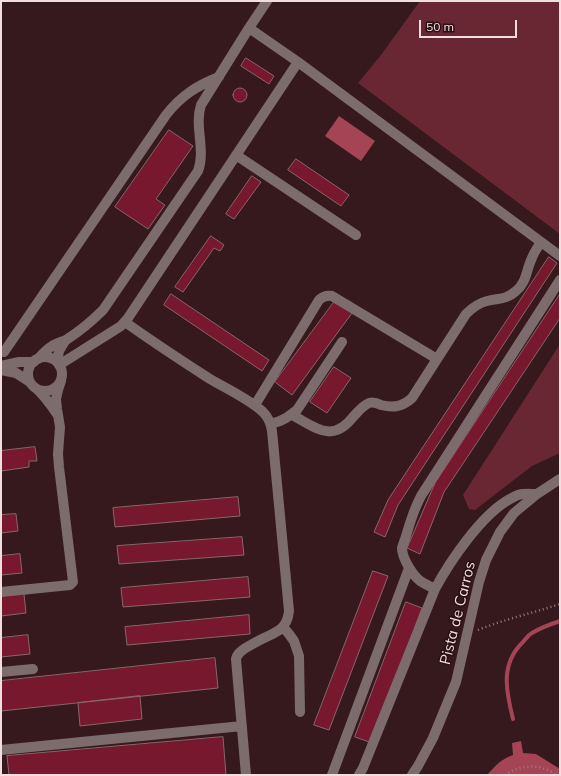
<!DOCTYPE html>
<html>
<head>
<meta charset="utf-8">
<style>
	body { margin:0 }
	#map { position:relative; width:561px; height:776px; overflow:hidden; background:#35191d; font-family:Mulish,sans-serif }
	canvas { display:block }
	.frame { position:absolute; inset:0; border:2px solid #f2dedf; pointer-events:none }
	.scale { position:absolute; left:419px; top:20px; width:98px; height:18px; box-sizing:border-box; border:2px solid #f2dedf; border-top:0; padding-left:5px; font-size:12px; line-height:14px; white-space:nowrap; color:#f2dedf; -webkit-text-stroke:3px #2b1014; paint-order:stroke }
</style>
</head>
<body>
<div id="map">
<canvas width="561" height="776"></canvas>
<div class="frame"></div>
<div class="scale">50 m</div>
</div>
<script>
const g = document.querySelector('canvas').getContext('2d');
g.lineJoin = 'round';
function fillPath(path, color) {
  g.fillStyle = color;
  g.fill(path, 'evenodd');
}
function strokePath(path, color, width, dash) {
  g.strokeStyle = color;
  g.lineWidth = width;
  g.lineCap = dash ? 'butt' : 'round';
  g.setLineDash(dash || []);
  g.stroke(path);
}
function write(font, color, halo, rows, align = 'center') {
  g.font = font + ' Mulish,sans-serif';
  g.lineWidth = 3;
  g.setLineDash([]);
  g.textBaseline = 'middle';
  g.strokeStyle = halo;
  g.fillStyle = color;
  for (const [text, x, y, turn = 0] of rows) {
    g.save();
    g.translate(x, y);
    g.rotate((+turn || 0) * Math.PI / 180);
    g.textAlign = isNaN(turn) ? turn : align;
    if (halo) g.strokeText(text, 0, 0);
    g.fillText(text, 0, 0);
    g.restore();
  }
}
const green = new Path2D(`
	M420,1H560V234L358,83L381,55Z
	M560,344V453L532,466L475,510L469,509L463,495Z`);
const water = new Path2D(`
	M339,116L375,141L361,161L325,136Z
	M521,741L523,753L536,754L560,769V775H487C497,764 500,760 513,755L512,743Z`);
const stream = new Path2D(`
	M513,719C506,691 500,664 523,642C526,639 528,635 532,633C540,628 551,624 560,621`);
const building = new Path2D(`
	M246,58L274,76L269,84L241,66Z
	M233 95a7 7 0 1 1 14 0a7 7 0 1 1-14 0Z
	M169,130L193,146L156,199L165,205L148,229L115,207Z
	M296,159L349,195L341,206L288,170Z
	M252,176L261,182L234,219L226,214Z
	M211,236L224,245L220,251L214,248L183,292L175,287Z
	M549,257L557,263L398,505L385,537L374,532L388,500Z
	M171,294L269,360L262,371L164,305Z
	M560,294V318L444,492L420,554L407,548L435,483Z
	M335,301L352,313L292,395L275,382Z
	M334,367L351,378L327,413L310,402Z
	M35,447L37,461H29V467L1,471V451Z
	M238,497L240,516L115,527L113,508Z
	M16,514L18,531L1,533V515Z
	M242,537L244,555L119,564L117,546Z
	M20,554L22,573L1,575V556Z
	M373,571L388,576L329,730L314,725Z
	M248,577L250,597L123,607L121,588Z
	M24,594L26,613L1,616V596Z
	M406,602L422,608L372,743L355,737Z
	M249,615L250,634L127,645L125,627Z
	M28,635L30,654L1,657V638Z
	M215,658L218,688L1,711V681Z
	M140,696L142,719L80,726L78,703Z
	M223,737L226,775H9L7,756Z`);
const path = new Path2D(`
	M478,630C505,619 533,613 560,604
	M505,775C517,767 532,764 545,769C549,770 553,773 556,775`);
const minor = new Path2D(`
	M249,28L298,62L560,256
	M236,155L356,235
	M125,322C153,342 182,361 210,379C227,389 249,399 263,412C268,417 271,424 272,431L289,611C287,630 276,632 260,640C254,643 249,646 244,649C240,652 237,654 236,659L246,775
	M4,352L166,115C181,96 196,86 219,77
	M28 374a17 17 0 1 1 34 0a17 17 0 1 1-34 0Z
	M38,359C44,352 50,346 58,343C61,342 64,341 66,340C80,331 92,321 103,310L198,171C206,150 194,126 201,105L249,28L267,1
	M57,362L59,351L65,341
	M59,365L121,326L128,318L298,62
	M1,366L19,362H34
	M1,370L16,373L30,382
	M37,389C45,397 51,405 57,414
	M255,405L319,300C323,296 327,295 332,296L437,359
	M292,415C315,427 332,444 353,417C358,412 362,406 369,403C373,402 377,403 381,405C393,408 402,407 412,398L466,314C472,308 479,303 487,301C499,298 506,300 516,291C527,282 526,270 532,258C534,252 538,247 541,242
	M271,424L280,421L286,418L297,410L342,342
	M435,589C430,586 424,584 419,580C412,574 402,558 402,548C403,544 405,540 406,536C410,522 414,509 421,496L560,280
	M1,592L70,585L73,582L59,467L58,454L60,427L57,409L56,399L58,390L61,381
	M283,627L289,634L294,641L299,656L300,712
	M1,672L33,669
	M1,750L242,726
	M332,775L409,568
	M359,775L363,768L435,589C450,561 482,514 510,499C512,498 515,496 518,495C524,493 531,494 537,494
	M412,775L418,766L433,738L456,682L479,582L486,560L500,532L514,513L537,494L560,479`);
const streetNames = [
	["Pista de Carros",458,613,-76]
];
fillPath(green, '#682732');
fillPath(water, '#a54455');
strokePath(stream, '#a54455', 4);
fillPath(building, '#77182f');
strokePath(building, '#886669', 1);
strokePath(path, '#977f81', 2.5, [1, 3]);
strokePath(minor, '#7c6c6d', 10);
write('15px', '#f2dedf', '#2b1014', streetNames);
</script>
</body>
</html>
